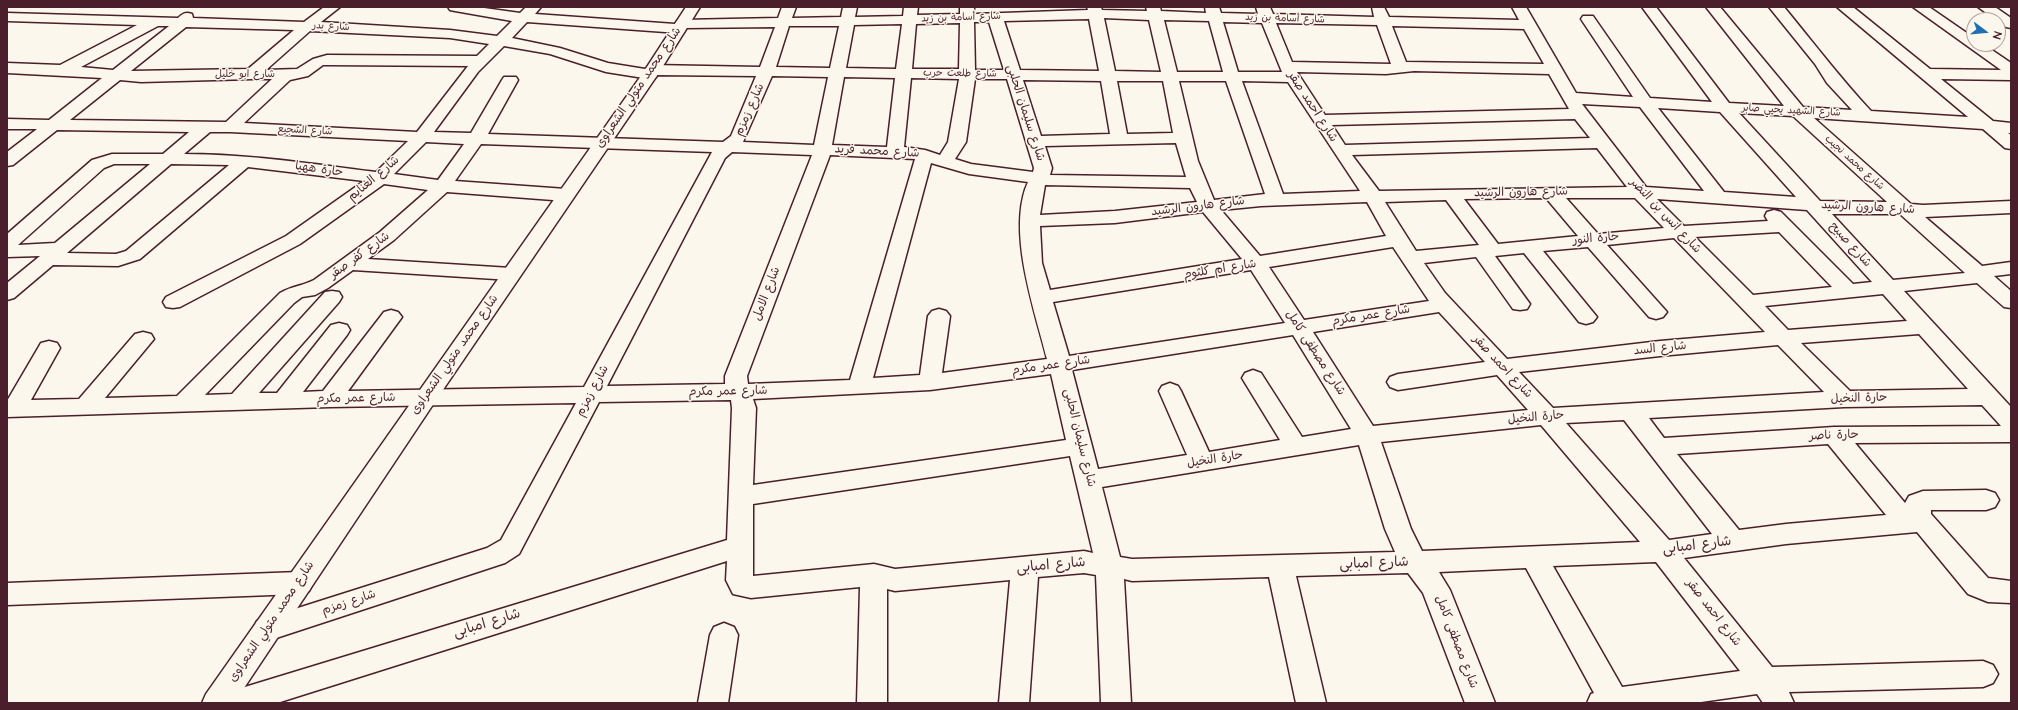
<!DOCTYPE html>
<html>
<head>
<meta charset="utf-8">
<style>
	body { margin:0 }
	#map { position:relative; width:2018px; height:710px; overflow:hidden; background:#fbf7ec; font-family:"Architects Daughter",sans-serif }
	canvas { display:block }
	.frame { position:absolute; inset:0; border:8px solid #4a1f2b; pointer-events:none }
	.north { position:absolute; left:1966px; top:12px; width:40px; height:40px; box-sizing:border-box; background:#fbf7ec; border:1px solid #b4a19f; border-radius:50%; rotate:106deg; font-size:11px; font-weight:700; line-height:16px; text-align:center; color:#4a1f2b }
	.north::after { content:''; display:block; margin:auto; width:14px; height:18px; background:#1f6fb2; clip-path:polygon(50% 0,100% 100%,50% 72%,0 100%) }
</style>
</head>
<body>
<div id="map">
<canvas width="2018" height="710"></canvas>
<div class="frame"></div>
<div class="north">N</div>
</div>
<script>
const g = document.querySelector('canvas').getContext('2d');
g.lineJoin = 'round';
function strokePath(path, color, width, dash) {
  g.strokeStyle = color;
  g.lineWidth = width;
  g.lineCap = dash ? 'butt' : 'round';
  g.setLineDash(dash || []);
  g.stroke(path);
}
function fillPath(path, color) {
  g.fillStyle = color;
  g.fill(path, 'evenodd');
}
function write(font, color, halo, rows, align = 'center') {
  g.font = font + ' "Architects Daughter","Playpen Sans Arabic",sans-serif';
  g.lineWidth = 3;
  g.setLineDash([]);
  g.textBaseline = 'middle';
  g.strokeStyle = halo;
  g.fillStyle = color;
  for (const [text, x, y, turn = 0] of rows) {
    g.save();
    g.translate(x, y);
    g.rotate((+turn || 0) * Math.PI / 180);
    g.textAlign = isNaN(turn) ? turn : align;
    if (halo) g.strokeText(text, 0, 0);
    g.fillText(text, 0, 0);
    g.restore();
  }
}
const minor = new Path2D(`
	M324,7H340L321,22L450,30L497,36L512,21L455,11L450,10L448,7H477L520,13L526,7H541L535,14L675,24L677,21L682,20L778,18L782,7H796L792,18L841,17L843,7H857L855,17L903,16L904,7H918L917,15L960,14V7H974V14L1088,10L1087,7H1101L1102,10L1147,11L1146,7H1160L1161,11L1206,13L1205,7H1219L1221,13L1258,14L1256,7H1270L1273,14L1374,17L1372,7H1384L1389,17L1519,20L1512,7H1526L1576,93L1633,97L1581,19L1583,16H1593L1650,98L1712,102L1642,7H1656L1729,103L1784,106L1706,7H1720L1803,107L1852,110L1827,83L1815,64L1769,7H1784C1813,42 1840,78 1871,111L1968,117L1837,7H1853L1930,69L2001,70L1913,7H1929L1974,38V44H1983L2011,63V80L1941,79L1993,121L2011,123V133H2008L2011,135V149L2005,148L1983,129L1814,118L1911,204L1923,205L2011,201V213L1925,217L1982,266L2011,262V274L1994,276L2011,291V308L2004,307L1977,283L1904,291L2011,407V442L1855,443L1905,503L1909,496L1923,491L1986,490L1995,493L1999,500L1995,507L1986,510H1931V514L1988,578L2011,581V603L1988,602L1968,594L1917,532L1786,544L1684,558L1772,667L1983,661L1993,665L1998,674L1993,683L1983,687L1789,692L1794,703H1763L1757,694L1694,703H1587L1591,694L1594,693L1526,568L1439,572L1450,590L1495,703H1465L1423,593L1408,573L1296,576L1326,703H1296L1269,577L1132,581L1124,579L1131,703H1101L1096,575L1084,573L1038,577L1029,703H999L1010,580L895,591L887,589V703H857L860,587L751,598L733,594L726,580L727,561L277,703H220L224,694L235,690L727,540L732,408L731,400L599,402L519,554L505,563L267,641L257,637L253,629L257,621L487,548L501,540L576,403L330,407L7,417V401L41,343L49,341L57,343L60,348L31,400L79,399L135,334L143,332L151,334L154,339L105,398L177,396L280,293C292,286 302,286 314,280L380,232L428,190L384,184L300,244L180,307L173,308L166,307L163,302L166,297L286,236L364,181L248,167L140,259L118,266L53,265L14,298L7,300V283L40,256L7,257V234L92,160L112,154H163L189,132L57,130L13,165L7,166V152L37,129H7V119L49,120L102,78L7,73V63L60,65L137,25L7,21V13L178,18C183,13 186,12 192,14L193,18L304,22ZM1104,18L1149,20L1161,72L1115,71ZM1089,19L1099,71L1020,70L1004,21ZM1164,20L1209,21L1223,72H1177ZM527,22L679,33L684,32L686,28L775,27L760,67L652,65L645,69L608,63L560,48L512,38ZM974,22H989L1004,70H975ZM1223,22L1262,23L1282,72H1238ZM960,23L959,69H912L916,24ZM1276,23L1377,25L1391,64L1292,62ZM902,24L896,69L846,68L854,25ZM158,26H169L113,70L81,67ZM789,26H839L830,68L776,67ZM1392,26L1524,29L1544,64L1406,62ZM186,27L294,30L248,69L131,71ZM310,31L450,38L489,44L477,56L327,55L313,59L297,69L266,70ZM504,46L550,54L606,72L650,79L656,77L657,75L756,76L731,136L723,142L488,134L518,80L516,77H504L502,80L471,133L434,132L478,72ZM323,65H327L468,66L417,132L244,123L290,80L308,76ZM1414,71L1549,74L1569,109L1325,115L1297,72L1386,74ZM772,76L828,77L814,145L743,142ZM844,77L895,78L887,147L832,145ZM911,78L959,79L948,142L940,155L925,150L904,147ZM252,79H272L226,122L70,120L120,80L141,82ZM975,79H1007L1034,168L1033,172L971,164L955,159L966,142ZM1023,80L1101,81L1110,134L1041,136ZM1117,81H1163L1173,133L1127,134ZM1179,81H1226L1265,194L1214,200L1198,161ZM1242,81L1288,82L1360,191L1283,194ZM1582,104L1640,107L1704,191L1646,187ZM1658,108L1720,112L1796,197L1724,192ZM1739,113L1793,116L1887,202L1820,201ZM1575,119L1590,138L1345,145L1332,125ZM210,132H230L408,141L376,172C312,164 248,154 184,154ZM426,142L464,144L438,180L394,174ZM1176,143L1186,177L1050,175L1052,168L1045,146ZM481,144L712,152L584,387L348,391L402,317L398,312L391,310L384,312L323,391L303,392L347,335L350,330L347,325L339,323L331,325L277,393H259L339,302L342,297L339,292L332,291L325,292L232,394L205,395L294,303L302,297L315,295L328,288L353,270L511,280L518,278L521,274L518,270L511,268L368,259L394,240L447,192L566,201L572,199L575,195L572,191L566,189L455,181ZM1597,148L1627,187L1379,191L1352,155ZM732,152L812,155L725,376V384L607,386L725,158ZM830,155L915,159L850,380L748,384L747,376ZM931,163L969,174L1028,182C1006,230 1035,311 1047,359L942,373L950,316L946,311L939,309L932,311L928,316L920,375L873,378ZM114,164H150L55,243L18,245L104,168ZM171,164L229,165L126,251L116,254L67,253ZM1045,185L1190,188L1197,202L1115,211L1040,215ZM1546,198L1578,236L1498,244L1464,199ZM1566,198H1635L1664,228L1598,234ZM1657,199L1807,210L1872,282L1853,284L1781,212L1774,210L1767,212L1765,216L1768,221L1684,226ZM1446,200L1479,245L1416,251L1385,202ZM1367,202L1386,236L1260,256L1221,210L1261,206ZM1203,212L1242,259L1050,290L1042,263L1040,226L1115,223ZM1832,214H1900L1965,273L1893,280ZM1779,232L1832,287L1753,295L1695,237ZM1674,238L1765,332L1660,341L1507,359L1445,293L1424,263L1476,257L1513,309L1520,310L1527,309L1530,304L1495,256L1524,253L1579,322L1586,324L1593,322L1597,317L1543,251L1588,247L1649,317L1656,319L1663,317L1667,312L1607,245ZM1393,247L1429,301L1304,320L1269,267ZM1251,270L1285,323L1069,356L1053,302ZM1883,294L1907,321L1788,330L1765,306ZM1439,312L1485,362L1398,374L1390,377L1387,382L1390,387L1398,390L1497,375L1528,410L1373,426L1313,332ZM1919,334L1968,389L1850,391L1801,343ZM1293,335L1351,429L1302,437L1261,373L1253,370L1245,373L1242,378L1280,440L1209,452L1181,391L1178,386L1170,383L1162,386L1159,391L1187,455L1098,469L1072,370ZM1778,345L1824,392L1553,408L1519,372L1660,356ZM1051,374L1066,440L753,485L756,408L753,399L930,390ZM1982,405L2001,426L1834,427L1664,438L1649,418L1844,407ZM1624,420L1712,534L1669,540L1566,423ZM1541,425L1640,542L1422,551L1411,529L1381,442ZM1828,444L1886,515L1786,524L1739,530L1677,454ZM1359,445L1385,529L1395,552L1132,559L1120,557L1102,487ZM1070,456L1093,553L1084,551L895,569L874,564L753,576V504ZM1656,562L1740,671L1622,687L1553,566Z
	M1978,7H1995L2011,18V28L2006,27Z
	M299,572L309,575L313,583L309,591L299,594L7,605V583Z
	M724,623L734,627L738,635L728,703H698L710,635L714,627Z`);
const tertiary = new Path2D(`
	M686,7H700L658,74L434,403L234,703H202L206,694L643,73Z`);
const farStreetnames = [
	["شارع أسامة بن زيد",961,18,-2],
	["شارع أسامة بن زيد",1285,19,2],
	["شارع بدر",331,27,3],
	["شارع طلعت حرب",960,74,1],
	["شارع ابو خليل",245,75],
	["شارع الشهيد يحيي صابر",1791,111,3],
	["شارع الشجيع",305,131,3],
	["شارع محمد نجيب",1854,163,42]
];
const streetNames = [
	["شارع محمد متولي الشعراوى",639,88,-56],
	["شارع احمد صقر",1312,107,57],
	["شارع زمزم",750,110,-66],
	["شارع سليمان الحلبى",1025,113,72],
	["شارع محمد فريد",877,152,3],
	["حارة ههيا",319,170,8],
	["شارع الغنايم",374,179,-40],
	["شارع هارون الرشيد",1521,193,-1],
	["شارع هارون الرشيد",1198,207,-7],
	["شارع هارون الرشيد",1868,208,3],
	["شارع انس بن النضر",1665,216,47],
	["حارة النور",1596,239,-5],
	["شارع صبيح",1850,245,48],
	["شارع كفر صقر",360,256,-36],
	["شارع ام كلثوم",1220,270,-9],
	["شارع الامل",767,294,-69],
	["شارع عمر مكرم",1371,316,-9],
	["شارع السد",1660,349,-6],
	["شارع مصطفى كامل",1315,353,57],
	["شارع محمد متولي الشعراوى",455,355,-55],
	["شارع عمر مكرم",1051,366,-8],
	["شارع احمد صقر",1502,367,47],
	["شارع زمزم",593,391,-62],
	["شارع عمر مكرم",728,392,-1],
	["شارع عمر مكرم",356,399,-1],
	["حارة النخيل",1859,399,-2],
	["حارة النخيل",1536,418,-5],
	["حارة ناصر",1834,436,-2],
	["شارع سليمان الحلبى",1079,438,76],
	["حارة النخيل",1215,460,-9],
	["شارع زمزم",349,603,-18],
	["شارع احمد صقر",1713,613,52],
	["شارع محمد متولي الشعراوى",272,622,-56],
	["شارع مصطفى كامل",1456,642,69]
];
const nearStreetnames = [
	["شارع امبابى",1697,546,-7],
	["شارع امبابى",1374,564,-2],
	["شارع امبابى",1051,566,-5],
	["شارع امبابى",487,624,-17]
];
strokePath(minor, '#4a1f2b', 3);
strokePath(tertiary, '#4a1f2b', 3);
fillPath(minor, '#fbf7ec');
fillPath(tertiary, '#fbf7ec');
write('10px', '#4a1f2b', '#fbf7ec', farStreetnames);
write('12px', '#4a1f2b', '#fbf7ec', streetNames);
write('14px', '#4a1f2b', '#fbf7ec', nearStreetnames);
</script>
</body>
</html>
